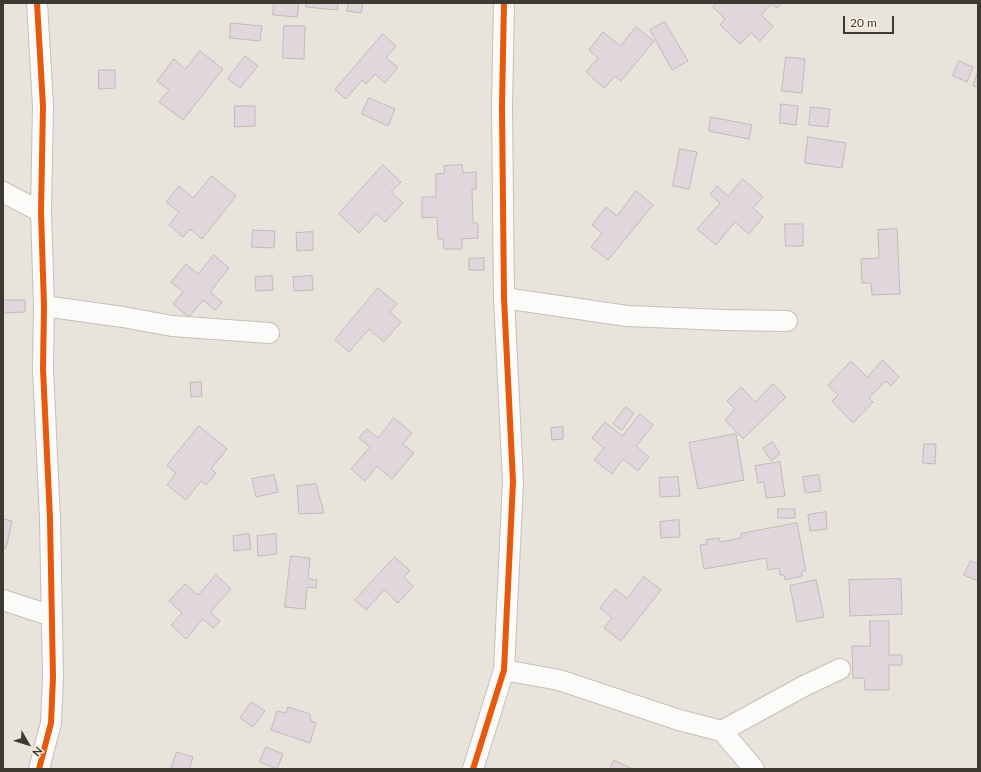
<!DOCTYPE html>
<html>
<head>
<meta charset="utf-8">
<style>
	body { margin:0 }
	#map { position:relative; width:981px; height:772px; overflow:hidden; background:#e8e4db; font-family:Lato,sans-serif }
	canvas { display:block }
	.frame { position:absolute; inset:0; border:4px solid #3d3933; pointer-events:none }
	.north { position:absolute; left:8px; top:724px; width:40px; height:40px; -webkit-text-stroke:3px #fcf2e2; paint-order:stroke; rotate:129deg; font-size:11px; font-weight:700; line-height:16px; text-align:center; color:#3d3933 }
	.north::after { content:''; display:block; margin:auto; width:14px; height:18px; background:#3d3933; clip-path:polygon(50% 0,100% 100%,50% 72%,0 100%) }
	.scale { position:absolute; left:843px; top:16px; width:51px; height:18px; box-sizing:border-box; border:2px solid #3d3933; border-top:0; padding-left:5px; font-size:12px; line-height:14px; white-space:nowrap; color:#3d3933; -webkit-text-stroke:3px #fcf2e2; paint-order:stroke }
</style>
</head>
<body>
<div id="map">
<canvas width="981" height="772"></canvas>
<div class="frame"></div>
<div class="north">N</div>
<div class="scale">20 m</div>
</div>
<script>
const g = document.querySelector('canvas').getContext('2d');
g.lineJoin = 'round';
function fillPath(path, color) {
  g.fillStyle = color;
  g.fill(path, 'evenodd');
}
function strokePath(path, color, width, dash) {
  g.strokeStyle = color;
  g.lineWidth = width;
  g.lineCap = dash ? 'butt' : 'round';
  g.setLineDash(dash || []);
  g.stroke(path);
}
const building = new Path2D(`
	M274,3H299L297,17L273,15Z
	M306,3H338L337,10L306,7Z
	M349,3H363L361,13L347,11Z
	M717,3H782L777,8L771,4L761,15L773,26L760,41L751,33L740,44L720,25L725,19L713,7Z
	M665,22L688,61L672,70L650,30Z
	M231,23L262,26L260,41L230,38Z
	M284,26H305L304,59L283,58Z
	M636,27L654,41L621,81L615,76L604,88L586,72L598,58L589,50L603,32L620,46Z
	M383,34L396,46L386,58L398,67L385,83L375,74L366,84L362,80L346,99L335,90Z
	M200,51L223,69L183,120L159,102L169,90L157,81L174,59L185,69Z
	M245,56L258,66L240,88L228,79Z
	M786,57L805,59L802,93L782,91Z
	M959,61L973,67L967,82L953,76Z
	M99,70H115V88L99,89Z
	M978,72V87L973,86Z
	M369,98L395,109L388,126L362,114Z
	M781,104L798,106L796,125L780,123Z
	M235,106H255V126L235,127Z
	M811,107L830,109L828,127L809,125Z
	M711,117L752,125L749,139L709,131Z
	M808,137L846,143L842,168L805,163Z
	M680,149L697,152L689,189L673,186Z
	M383,165L401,182L391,192L403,203L385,222L376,214L359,233L339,214Z
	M462,165L463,173L476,172V189H472L473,223H478V238L462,239V249H444L443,239H438L437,217L422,218V197H436V174L445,173L444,166Z
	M212,176L236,196L202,239L190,229L183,237L169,225L179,212L166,202L179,186L193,198Z
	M743,179L763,197L753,208L763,217L749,234L735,222L716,245L697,229L720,203L710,194L717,186L728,196Z
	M636,191L653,205L608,260L591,247L602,233L592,225L606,207L617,216Z
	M785,224H803V246H786Z
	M897,229L900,294L872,295L871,283H862L861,259L879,258L878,230Z
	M253,230L275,231L274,248L252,247Z
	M313,232V250L297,251L296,233Z
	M214,255L229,268L210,292L222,302L215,310L203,300L189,317L173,304L183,292L171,282L186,264L198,274Z
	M484,258V270H469V259Z
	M272,276L273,290L256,291L255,277Z
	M312,276L313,290L294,291L293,277Z
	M378,288L397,304L390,312L401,322L384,342L369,329L349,352L335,340Z
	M3,300H25V312L3,313Z
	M883,360L899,377L891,386L886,381L869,398L873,402L853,423L832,401L838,395L828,385L851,361L867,377Z
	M201,382L202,396L191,397L190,383Z
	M773,384L786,397L743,439L725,420L735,409L727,401L741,387L755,402Z
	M626,407L634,413L622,430L613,424Z
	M640,414L653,425L636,446L649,457L638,471L623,459L612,474L594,460L604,448L592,438L605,422L622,436Z
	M394,418L412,433L403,444L414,453L392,479L377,466L365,481L351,469L370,447L359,438L367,429L378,438Z
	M199,426L227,449L211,469L216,473L206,485L201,481L186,500L167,485L176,473L167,466Z
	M563,427V439L552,440L551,428Z
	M736,434L744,480L698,489L689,443Z
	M773,442L780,454L771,461L763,448Z
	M924,444H936L935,464L923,463Z
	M780,462L785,496L766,498L764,482L758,483L755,466Z
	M274,475L278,492L256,497L252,479Z
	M819,475L821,491L805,493L803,477Z
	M678,477L680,496L660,497L659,478Z
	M316,484L324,513L299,514L297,486Z
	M778,509H795V518H778Z
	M826,512L827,529L810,531L808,515Z
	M3,519L12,521L6,548H3Z
	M679,520L680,537L661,538L660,522Z
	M797,523L806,571H802V576L785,580L784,575H780L779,568L768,570L766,558L704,569L700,545L707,544L706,540L719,538L720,542L741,538V534Z
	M249,534L251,549L234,551L233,536Z
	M276,534L277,554L258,556L257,536Z
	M291,556L310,558L308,579L317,580L316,588L307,587L305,609L285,607Z
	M395,557L410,571L404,577L413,586L398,603L384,590L366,610L355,600Z
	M971,561L978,564V581L964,575Z
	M216,575L231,589L210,612L220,621L213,628L203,619L186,639L171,625L182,613L169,601L185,584L198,595Z
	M644,577L661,590L621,641L604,628L612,618L600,608L615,589L627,598Z
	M901,579L902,614L850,616L849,580Z
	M816,580L824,617L797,622L790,586Z
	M870,621H889V655H902V665H889V690H865L864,678H853L852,646H870Z
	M252,702L265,711L253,727L240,718Z
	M288,707L310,714L311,721L316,723L310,743L271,730L277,711L286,713Z
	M266,747L283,754L277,769L260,762Z
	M177,752L193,757L189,769H171Z
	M614,760L633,769H610Z`);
const minor = new Path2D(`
	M37,3L43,106L41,212L44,306L43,369L50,519L53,677L51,723L39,769
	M3,192L41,212
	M504,298L627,316L724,320L787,321
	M44,306L123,317L172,326L269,333
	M3,600L52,616
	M504,670L559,680L679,720L722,731L754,769
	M722,731L804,686L840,669
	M473,769L504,670L513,482L504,298L502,106L504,3`);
const cycleway = new Path2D(`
	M37,3L43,106L41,212L44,306L43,369L50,519L53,677L51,723L39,769
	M473,769L504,670L513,482L504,298L502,106L504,3`);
fillPath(building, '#e2d6dd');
strokePath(building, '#bebab9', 1);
strokePath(minor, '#c3c0b9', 22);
strokePath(minor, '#fcfbfa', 20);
strokePath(cycleway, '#e8590c', 6);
</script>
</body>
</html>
